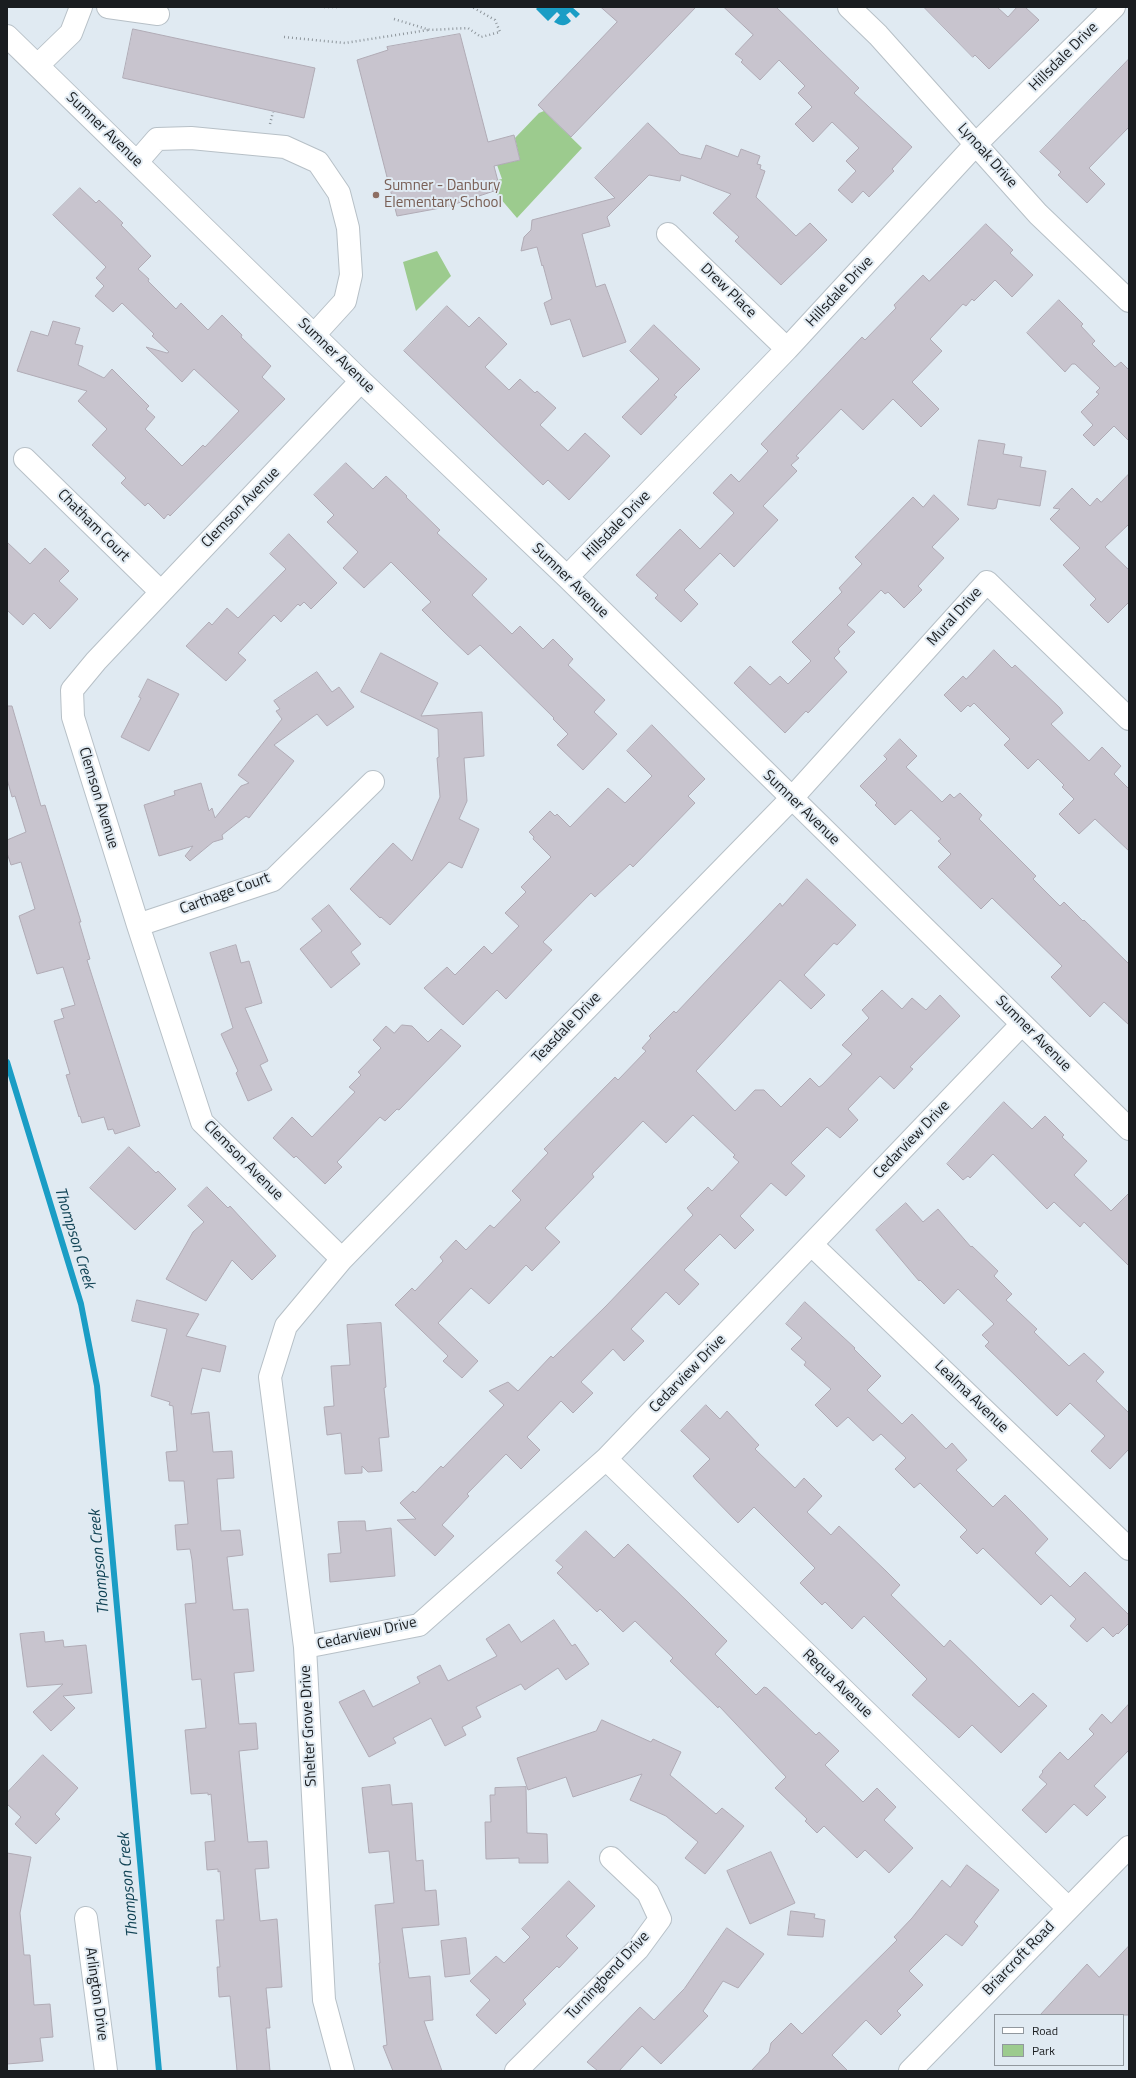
<!DOCTYPE html>
<html>
<head>
<meta charset="utf-8">
<style>
	body { margin:0 }
	#map { position:relative; width:1136px; height:2078px; overflow:hidden; background:#e0eaf2; font-family:"Titillium Web",sans-serif }
	canvas { display:block }
	.frame { position:absolute; inset:0; border:8px solid #1a1d20; pointer-events:none }
	.legend { position:absolute; left:994px; top:2014px; width:130px; height:52px; box-sizing:border-box; background:#e0eaf2; border:1px solid #91989e; margin:0; padding:5px 7px; list-style:none; font-size:12px; color:#1a1d20 }
	.legend li { display:flex; align-items:center; gap:8px; height:20px }
	.legend b { width:20px; border:1px solid #91989e }
</style>
</head>
<body>
<div id="map">
<canvas width="1136" height="2078"></canvas>
<div class="frame"></div>
<ul class="legend">
<li><b style="height:5px;background:#fff"></b>Road</li>
<li><b style="height:11px;background:#9ccb8e"></b>Park</li>
</ul>
</div>
<script>
const g = document.querySelector('canvas').getContext('2d');
g.lineJoin = 'round';
function fillPath(path, color) {
  g.fillStyle = color;
  g.fill(path, 'evenodd');
}
function strokePath(path, color, width, dash) {
  g.strokeStyle = color;
  g.lineWidth = width;
  g.lineCap = dash ? 'butt' : 'round';
  g.setLineDash(dash || []);
  g.stroke(path);
}
function write(font, color, halo, rows, align = 'center') {
  g.font = font + ' "Titillium Web",sans-serif';
  g.lineWidth = 4;
  g.setLineDash([]);
  g.textBaseline = 'middle';
  g.strokeStyle = halo;
  g.fillStyle = color;
  for (const [text, x, y, turn = 0] of rows) {
    g.save();
    g.translate(x, y);
    g.rotate((+turn || 0) * Math.PI / 180);
    g.textAlign = isNaN(turn) ? turn : align;
    if (halo) g.strokeText(text, 0, 0);
    g.fillText(text, 0, 0);
    g.restore();
  }
}
const green = new Path2D(`
	M544,111L582,148L517,218L494,191L500,189L498,180L502,179L497,165L520,160L515,138L539,113Z
	M437,251L451,276L416,311L403,262Z`);
const water = new Path2D(`
	M538,7H572L580,14L576,18L570,12L566,15L571,21C565,27 561,26 554,22L560,15L557,12L548,21L536,9Z`);
const stream = new Path2D(`
	M7,1062L81,1304L97,1386L159,2071`);
const building = new Path2D(`
	M601,7H696L571,137L538,105L617,22Z
	M724,7H776L859,88L854,93L912,147L892,169L894,171L869,197L863,191L852,203L838,190L856,171L846,161L859,148L832,122L813,142L795,124L812,107L798,93L805,86L779,60L760,80L741,62L743,60L735,54L753,35Z
	M924,7H997L1008,17L1017,7H1025L1039,20L989,69L975,55L973,57Z
	M133,29L315,68L304,118L123,78Z
	M460,34L488,142L514,135L520,160L494,166L500,189L446,207L397,216L357,60L388,50L387,47Z
	M1129,59V127L1089,168L1105,184L1087,203L1058,175L1061,172L1040,152Z
	M648,123L680,154L701,159L706,145L738,157L741,149L760,156L757,164L761,165L760,169L765,171L756,197L796,236L810,223L827,240L781,285L735,241L739,237L713,213L731,194L681,175L680,181L649,175L607,217L610,226L582,234L596,287L605,284L626,342L583,357L570,319L551,325L544,303L552,299L543,265L542,266L537,247L521,251L524,237L531,230L532,220L615,198L595,178Z
	M80,188L96,203L99,200L123,223L121,225L151,256L138,269L149,279L148,281L176,309L181,303L208,330L222,315L242,335L241,337L271,366L262,377L285,399L170,516L168,514L164,519L148,503L145,506L121,483L126,478L92,445L107,429L78,401L87,391L17,371L31,331L48,336L53,321L80,328L75,344L83,346L78,365L104,378L112,369L149,406L146,409L155,417L145,429L182,466L203,445L205,447L239,411L194,369L182,382L146,347L167,353L169,352L152,336L154,334L122,303L113,312L95,296L104,286L96,278L106,267L53,215Z
	M986,224L1013,250L1010,253L1033,275L1012,297L995,280L974,301L972,299L966,306L963,304L930,339L942,351L912,382L939,409L921,427L893,399L863,430L841,409L796,456L799,458L791,465L797,471L763,506L778,520L734,567L720,553L684,590L698,604L681,622L655,598L658,595L636,575L680,529L700,549L734,513L713,493L731,474L739,482L768,451L761,444L862,337L865,340L896,308L894,305L923,275L929,281Z
	M1059,300L1083,324L1081,326L1095,341L1092,344L1115,367L1121,362L1129,370V441L1114,426L1094,446L1083,435L1093,425L1081,412L1099,394L1096,392L1100,388L1075,364H1072L1065,372L1027,333Z
	M447,306L469,327L479,317L507,344L485,367L509,390L520,379L535,393L537,391L556,408L540,425L568,451L585,433L610,456L569,500L548,480L543,485L404,351Z
	M654,325L700,369L674,395L677,397L641,435L622,417L659,379L630,351Z
	M979,440L1005,444L1003,454L1022,457L1020,467L1046,471L1040,506L998,499L996,508L993,509L968,505Z
	M346,463L373,489L386,476L407,496L406,497L440,530L437,533L487,579L472,595L512,634L520,626L543,649L553,639L573,659L568,665L605,700L594,712L617,734L583,770L557,745L568,734L553,719L554,718L480,645L468,655L444,632L422,610L431,602L391,562L364,588L343,568L358,552L327,522L334,515L314,495Z
	M1129,474V524L1105,547L1129,570V602L1108,623L1090,605L1096,599L1063,565L1080,548L1050,519L1060,509L1053,508L1072,488L1090,506L1097,498L1101,502Z
	M934,495L959,519L932,547L944,558L918,586L922,590L904,608L888,592L885,594L881,590L847,625L855,632L838,649L840,652L834,658L847,672L808,713L806,711L785,733L734,683L750,666L770,685L780,676L788,684L811,661L792,642L842,592L839,588L862,564L855,557L913,497L923,507Z
	M289,534L337,583L311,609L304,602L300,606L298,604L281,622L274,615L238,653L246,660L226,681L186,646L209,622L212,625L227,608L238,618L286,569L270,554Z
	M7,542L30,564L45,548L69,571L59,581L78,599L50,629L34,613L23,625L7,610Z
	M994,650L1012,668L1015,665L1060,708L1063,713L1051,724L1089,761L1102,747L1121,766L1114,774L1129,789V851L1095,819L1079,834L1059,814L1074,799L1062,787L1064,785L1038,759L1028,769L1004,745L1010,739L974,703L970,707L968,705L961,712L944,695L963,676L966,679Z
	M381,653L438,683L421,716L482,712L484,756L464,758L467,801L459,819L479,829L462,868L449,862L390,925L381,917L380,918L350,889L393,843L412,861L440,797L437,758L439,757L438,729L361,692Z
	M317,672L332,692L339,687L354,707L327,726L317,714L274,745L294,761L249,818L246,816L222,835L223,839L213,842L190,861L185,856L193,846L159,856L144,805L175,795L174,791L201,783L209,811L212,808L215,818L241,786L249,783L238,775L282,719L276,711L280,709L274,701Z
	M148,679L179,694L149,751L121,737L141,698L139,697Z
	M7,706H12L41,806L45,805L81,922H79L90,959L87,960L140,1126L115,1134L113,1129L108,1130L104,1117L82,1123L80,1116L79,1117L66,1075L70,1074L54,1021L64,1018L61,1009L75,1005L63,967L37,974L19,916L35,909L21,862L11,865L7,853V840L26,832L15,796L12,797L7,779Z
	M652,725L705,779L688,796L695,803L633,867L630,864L595,897L591,893L543,942L552,950L506,999L497,990L463,1025L424,988L447,967L455,975L484,946L492,954L519,926L505,913L526,892L521,887L551,857L533,839L534,837L529,832L550,811L555,816L557,814L570,827L608,788L625,803L652,776L627,751Z
	M900,739L917,756L906,767L942,802L950,794L954,798L960,793L982,815L979,819L1036,876L1033,879L1060,906L1064,902L1083,921L1084,920L1129,964V1025L1104,1002L1090,1017L1051,977L1062,966L992,898L981,909L938,867L951,854L938,841L941,839L911,810L895,825L875,805L877,803L860,786L887,759L884,756Z
	M807,879L856,925L837,945L834,943L804,975L825,995L811,1009L780,980L696,1071L735,1111L755,1090H764L781,1107L810,1078L819,1087L822,1085L852,1054L842,1045L869,1018L862,1010L882,990L902,1009L912,998L926,1010L940,995L960,1016L910,1067L913,1069L894,1089L880,1076L848,1109L858,1120L840,1138L827,1127L791,1163L805,1176L786,1196L771,1183L740,1216L754,1230L735,1249L720,1234L684,1270L699,1284L679,1305L666,1292L631,1329L644,1341L624,1361L613,1349L581,1382L593,1393L573,1413L561,1401L527,1437L540,1450L521,1469L506,1454L467,1494L469,1496L442,1525L454,1536L435,1556L397,1520L416,1519L400,1503L413,1491L415,1493L441,1466L443,1468L504,1405L489,1391L508,1382L518,1391L551,1356L553,1358L606,1306L693,1215L687,1208L708,1187L712,1191L739,1162L733,1157L735,1155L693,1115L666,1143L643,1121L592,1174L594,1177L545,1228L560,1242L532,1271L526,1265L489,1304L471,1288L438,1323L478,1361L462,1378L443,1361L448,1356L395,1305L412,1288L415,1291L443,1261L440,1257L456,1240L466,1250L490,1225L494,1228L521,1200L512,1191L548,1153L544,1149L615,1077L618,1080L646,1051L642,1048L651,1038L649,1036L674,1011L676,1013L780,903L782,906Z
	M329,905L361,944L351,952L360,964L331,988L300,949L322,931L312,919Z
	M236,945L241,963L249,961L262,1003L245,1008L268,1061L260,1065L272,1090L248,1101L236,1073L238,1071L221,1034L233,1028L210,953Z
	M402,1025L412,1026L428,1042L441,1029L461,1046L399,1110L397,1109L385,1121L380,1117L337,1162L342,1167L325,1184L296,1156L294,1158L273,1138L292,1117L312,1137L355,1092L349,1087L361,1075L358,1072L381,1048L373,1040L386,1026L394,1033Z
	M1004,1102L1032,1129L1045,1116L1064,1135L1062,1137L1087,1161L1074,1175L1111,1211L1129,1193V1266L1084,1222L1080,1227L1054,1202L1047,1209L993,1154L970,1178L968,1176L963,1180L947,1164Z
	M129,1147L156,1173L158,1171L176,1189L135,1230L90,1188Z
	M207,1187L228,1208L230,1206L276,1256L252,1280L232,1260L206,1301L166,1279L193,1232L204,1222L188,1206Z
	M906,1203L923,1222L938,1209L971,1247L972,1246L998,1271L994,1276L1012,1294L1006,1300L1037,1329L1034,1332L1069,1366L1084,1353L1104,1372L1096,1381L1129,1413V1449L1110,1469L1091,1451L1105,1436L1070,1403L1057,1416L985,1346L989,1342L982,1335L994,1324L958,1289L944,1304L920,1280L919,1281L876,1230Z
	M137,1300L199,1314L186,1336L226,1346L220,1372L202,1368L191,1414L209,1412L213,1452L232,1451L234,1478L217,1479L221,1531L240,1530L243,1555L227,1557L233,1610L248,1609L254,1671L234,1673L239,1724L256,1723L258,1749L239,1751L244,1803L248,1842L267,1841L269,1868L255,1869L260,1921L277,1919L279,1946L282,1987L266,1988L270,2028H266L270,2071H237L230,1996L219,1997L217,1967H220L216,1920H224L220,1871L218,1872V1869L207,1870L205,1842L215,1841L211,1794L208,1795V1793L191,1794L185,1730L206,1728L201,1679L192,1680L185,1604L196,1603L192,1560L190,1549L177,1550L175,1525L188,1524L184,1481H169L166,1452L177,1451L173,1406L169,1405L170,1402L151,1396L167,1329L132,1321Z
	M805,1302L855,1348L854,1349L881,1376L867,1390L902,1424L912,1414L946,1449L952,1443L967,1460L956,1470L993,1507L1005,1495L1025,1515L1048,1539L1035,1553L1070,1587L1085,1572L1129,1615V1623L1118,1634L1117,1633L1113,1637L1103,1627L1087,1642L1070,1626L1076,1619L1051,1595L1041,1605L983,1548L977,1554L960,1537L967,1530L920,1483L914,1488L895,1469L906,1458L881,1434L873,1441L848,1417L837,1427L815,1405L831,1389L804,1365L806,1362L791,1349L802,1338L786,1324Z
	M381,1323L386,1387L384,1388L389,1437L379,1438L382,1471L368,1472L362,1466V1473L345,1474L341,1433L327,1435L324,1407L334,1406L331,1366L350,1365L347,1325Z
	M706,1405L720,1419L727,1411L759,1445L755,1449L795,1488L804,1478L822,1496L807,1512L831,1535L839,1526L886,1571L900,1585L891,1595L944,1647L950,1640L1019,1707L1033,1693L1047,1706L1001,1753L972,1725L959,1738L912,1695L927,1679L864,1616L852,1629L825,1602L822,1605L800,1583L815,1568L754,1507L738,1523L696,1480L693,1476L710,1459L681,1431Z
	M358,1521H365L366,1531L391,1528L395,1576L330,1582L328,1554L341,1553L338,1522Z
	M586,1531L614,1558L628,1544L686,1600L727,1641L715,1654L756,1695L764,1687L767,1688L816,1735L819,1732L839,1751L825,1765L863,1802L877,1788L896,1807L884,1820L913,1848L889,1873L865,1850L857,1858L824,1826L817,1833L805,1821L807,1819L775,1788L786,1777L719,1706L718,1708L670,1661L673,1658L635,1621L623,1632L600,1609L597,1612L557,1573L563,1567L556,1561Z
	M554,1620L572,1646L575,1644L589,1664L566,1680L558,1668L525,1690L521,1684L476,1707L481,1717L462,1727L466,1735L445,1746L431,1718L393,1738L396,1743L369,1757L339,1702L364,1690L373,1707L420,1683L417,1677L440,1665L448,1681L497,1656L486,1639L509,1624L521,1642Z
	M44,1632L45,1642L63,1640L64,1647L86,1645L92,1693L63,1696L75,1708L51,1731L33,1712L63,1684L27,1687L20,1634Z
	M1129,1704V1750L1094,1786L1106,1797L1087,1816L1074,1804L1046,1833L1022,1810L1047,1784L1039,1777L1043,1772L1042,1771L1060,1752L1068,1760L1094,1734L1089,1729L1102,1714L1111,1723Z
	M602,1720L651,1742L653,1739L681,1752L670,1775L716,1814L722,1808L744,1826L705,1874L685,1858L698,1842L666,1816L630,1800L642,1774L573,1797L566,1777L528,1790L517,1758L596,1731Z
	M43,1755L78,1788L55,1814L60,1819L36,1844L15,1824L21,1817L7,1804V1793Z
	M390,1785L392,1805L412,1803L416,1861L423,1860L425,1891L436,1890L439,1925L402,1928L409,1978L430,1976L433,2020L424,2021L442,2071H393L383,2046L387,2045L379,1963H380L375,1905L394,1903L389,1851L369,1853L362,1788Z
	M526,1787L527,1833L547,1834L548,1863H519V1858L486,1859L485,1822H491L490,1795H495V1788Z
	M771,1852L795,1903L750,1924L727,1871Z
	M7,1853L31,1857L20,1913L24,1955H30L34,2005L50,2004L53,2037L40,2038L43,2061L7,2064Z
	M967,1865L999,1890L974,1922L978,1926L962,1946L946,1934L909,1971L923,1985L897,2011L901,2015L881,2035L866,2020L832,2055L848,2071H751L769,2052L771,2043L791,2023L802,2034L897,1940L894,1937L912,1918L942,1880L950,1887Z
	M569,1881L595,1906L566,1936L578,1948L559,1968L557,1966L523,2000L526,2004L496,2034L476,2015L490,2000L470,1981L496,1956L504,1963L530,1937L522,1929Z
	M791,1911L815,1914L814,1918L825,1920L823,1937L788,1935Z
	M727,1928L764,1954L738,1988L723,1981L703,2011L708,2016L661,2064L642,2046L619,2071H598L587,2062L640,2007L654,2020L684,1989Z
	M466,1938L470,1974L445,1977L441,1941Z
	M1129,1946V2015H1040L1087,1964L1099,1977Z`);
const path = new Path2D(`
	M324,7H340
	M394,19L430,30L468,28L481,37L500,32L495,20L472,7
	M284,37L345,43L428,30
	M270,124L273,112`);
const minor = new Path2D(`
	M108,7L158,14
	M849,7L878,35L1038,214L1129,301
	M7,36L361,381L567,577L1129,1129
	M38,65L71,33L81,7
	M137,162L157,139L191,138L285,147L318,162L339,193L348,228L351,275L345,301L314,335
	M668,234L787,349
	M25,459L161,592
	M567,577L787,349L976,144L1114,7
	M138,925L273,880L373,782
	M812,1245L1129,1549
	M342,1259L202,1122L138,925L73,717L72,690L96,661L361,381
	M606,1459L1068,1908
	M305,1647L419,1625L606,1459L1022,1024
	M86,1918L106,2071
	M343,2071L324,2000L305,1647L270,1377L286,1326L342,1259L792,798L987,582L1129,719
	M516,2071L638,1949L660,1919L648,1893L611,1858
	M910,2071L1129,1847`);
const markers = [
	[376,195,4,"#8d6e63"]
];
const streetNames = [
	["Hillsdale Drive",1064,57,-45],
	["Sumner Avenue",104,130,44],
	["Lynoak Drive",987,156,48],
	["Drew Place",728,291,44],
	["Hillsdale Drive",840,292,-47],
	["Sumner Avenue",336,356,44],
	["Clemson Avenue",241,508,-46],
	["Chatham Court",93,526,45],
	["Hillsdale Drive",617,526,-46],
	["Sumner Avenue",570,581,44],
	["Mural Drive",955,617,-48],
	["Clemson Avenue",98,798,73],
	["Sumner Avenue",801,808,44],
	["Carthage Court",225,894,-20],
	["Teasdale Drive",567,1028,-46],
	["Sumner Avenue",1033,1034,45],
	["Cedarview Drive",912,1140,-46],
	["Clemson Avenue",243,1161,45],
	["Cedarview Drive",688,1374,-46],
	["Lealma Avenue",971,1397,44],
	["Cedarview Drive",367,1634,-13],
	["Requa Avenue",837,1684,44],
	["Shelter Grove Drive",309,1726,-93],
	["Briarcroft Road",1019,1959,-46],
	["Turningbend Drive",608,1976,-47],
	["Arlington Drive",96,1994,82]
];
const educationNames = [
	["Sumner - Danbury",384,186],
	["Elementary School",384,203]
];
const waterNames = [
	["Thompson Creek",74,1238,73],
	["Thompson Creek",100,1562,-95],
	["Thompson Creek",129,1885,-95]
];
fillPath(green, '#9ccb8e');
fillPath(water, '#1a9dc5');
strokePath(stream, '#1a9dc5', 6);
fillPath(building, '#c8c4ce');
strokePath(building, '#b0abb5', 1);
strokePath(minor, '#b7c0c7', 24);
strokePath(path, '#8e969c', 2.5, [1, 3]);
strokePath(minor, '#fff', 22);
for (const [x, y, r, color] of markers) {
  const dot = new Path2D();
  dot.arc(x, y, r, 0, 2 * Math.PI);
  g.fillStyle = color;
  g.fill(dot);
  strokePath(dot, '#e0eaf2', 1.5);
}
write('15px', '#1a1d20', '#e0eaf2', streetNames);
write('15px', '#785e54', '#e0eaf2', educationNames, 'left');
write('italic 16px', '#114355', '#e0eaf2', waterNames);
</script>
</body>
</html>
